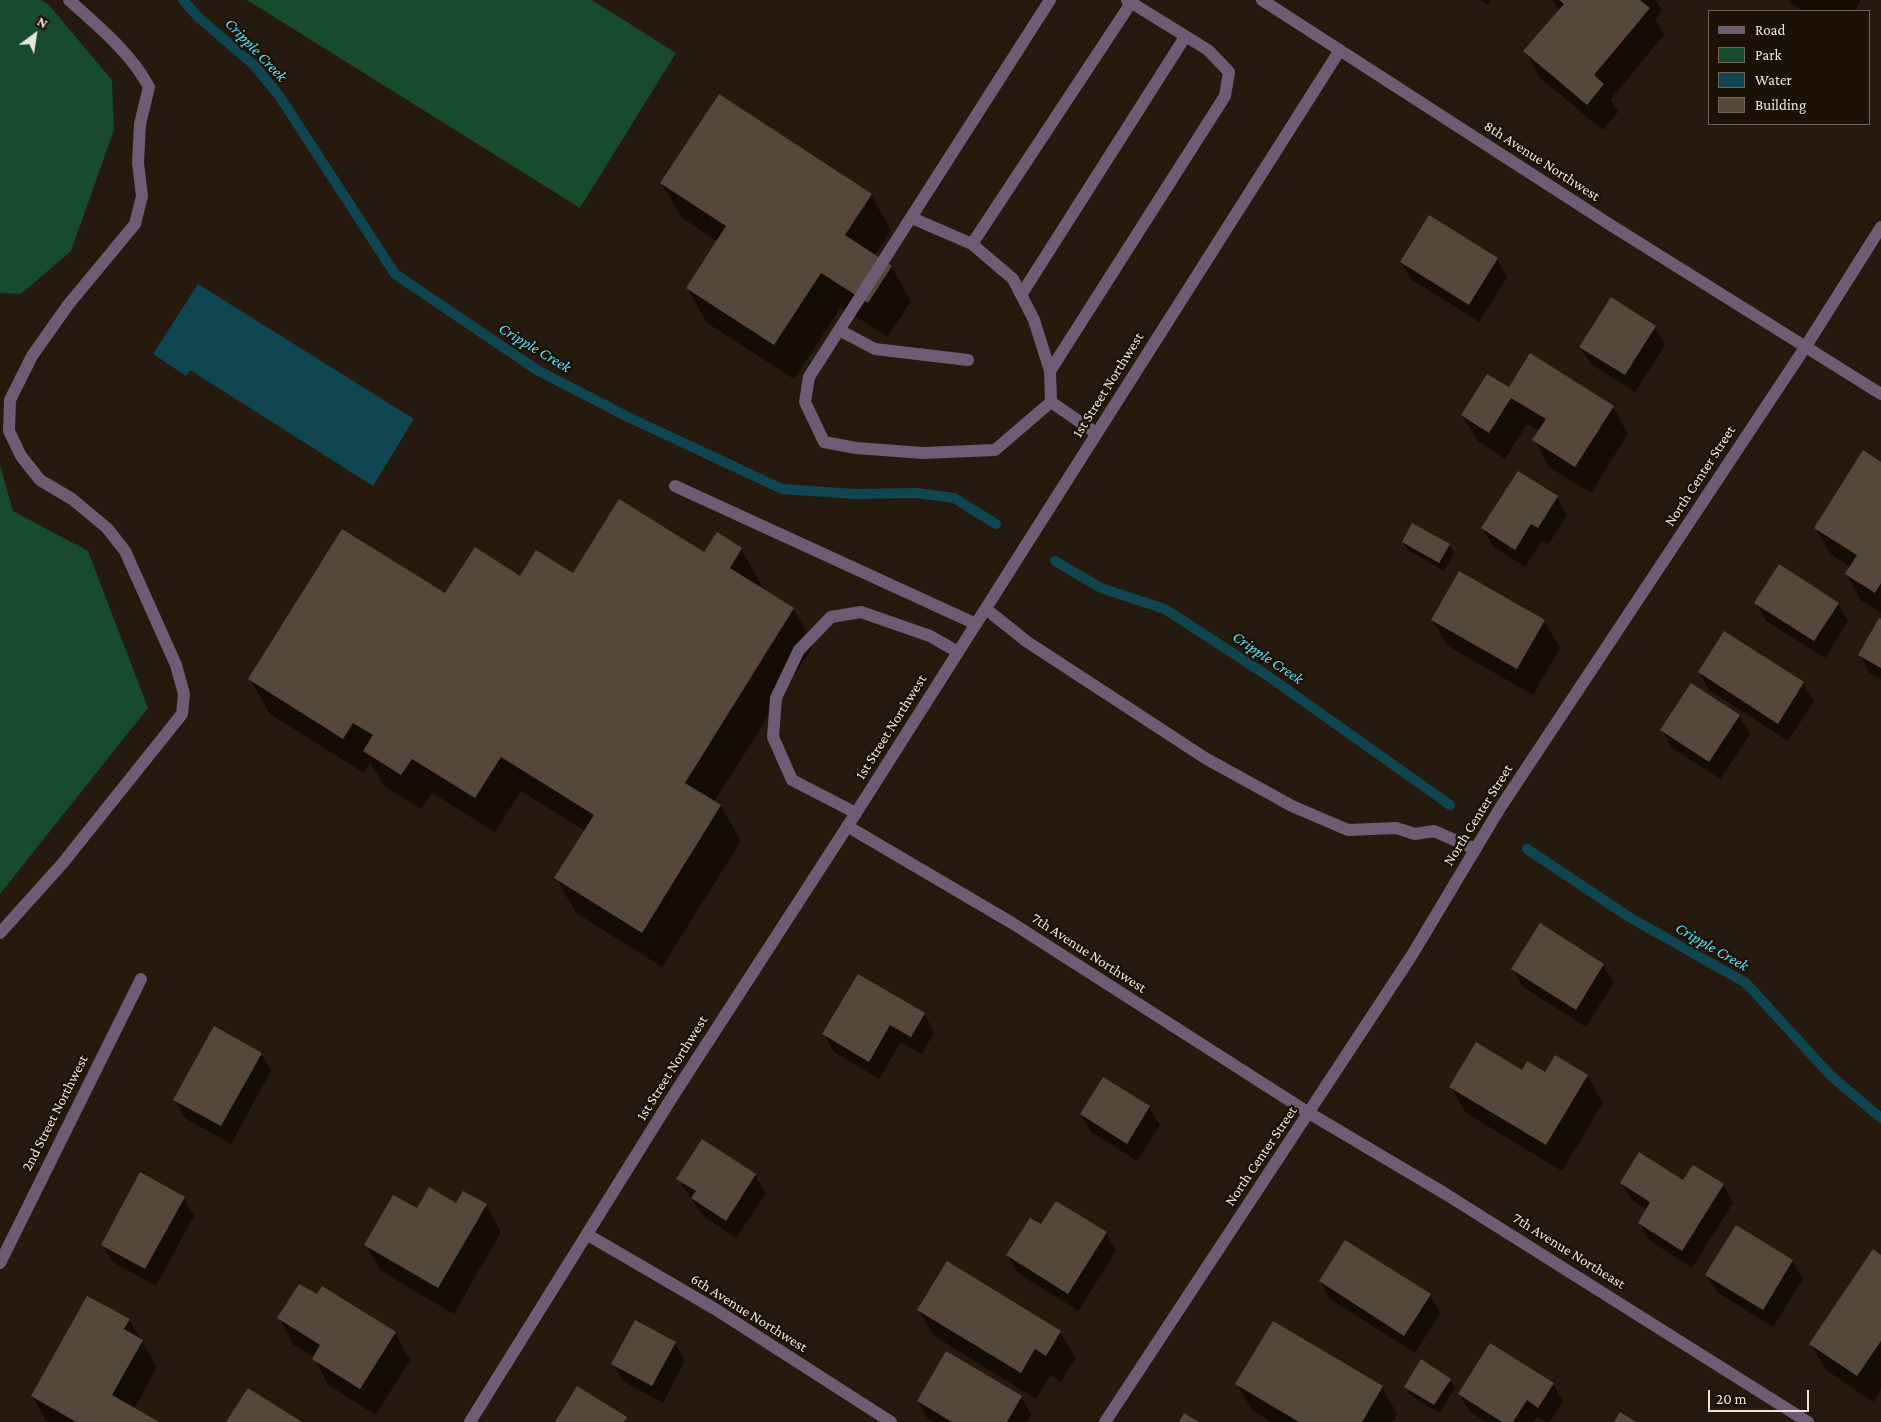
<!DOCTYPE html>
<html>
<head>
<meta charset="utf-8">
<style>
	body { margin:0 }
	#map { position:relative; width:1881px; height:1422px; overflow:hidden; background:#251a0d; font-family:"Crimson Pro",serif }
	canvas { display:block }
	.legend { position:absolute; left:1708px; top:10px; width:162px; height:115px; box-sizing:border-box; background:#1b1105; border:1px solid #6f665b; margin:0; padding:6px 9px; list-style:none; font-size:15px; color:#ece5dc }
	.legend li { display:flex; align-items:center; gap:10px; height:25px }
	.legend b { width:25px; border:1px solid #6f665b }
	.north { position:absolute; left:10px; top:10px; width:50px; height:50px; -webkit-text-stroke:4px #1b1105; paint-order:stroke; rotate:31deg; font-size:14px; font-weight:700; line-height:20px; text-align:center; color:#ece5dc }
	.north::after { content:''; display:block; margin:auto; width:18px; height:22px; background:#ece5dc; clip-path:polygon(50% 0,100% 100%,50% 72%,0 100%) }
	.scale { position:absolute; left:1708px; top:1390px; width:101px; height:22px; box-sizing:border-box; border:2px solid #ece5dc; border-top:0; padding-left:6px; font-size:15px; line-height:18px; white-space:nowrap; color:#ece5dc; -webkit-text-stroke:4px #1b1105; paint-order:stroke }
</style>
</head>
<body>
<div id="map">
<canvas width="1881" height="1422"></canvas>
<ul class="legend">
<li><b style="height:6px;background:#6d5c74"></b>Road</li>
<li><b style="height:14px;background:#174a2f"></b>Park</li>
<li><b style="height:14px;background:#0f4651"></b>Water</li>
<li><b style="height:14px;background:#55483a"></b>Building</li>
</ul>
<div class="north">N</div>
<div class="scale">20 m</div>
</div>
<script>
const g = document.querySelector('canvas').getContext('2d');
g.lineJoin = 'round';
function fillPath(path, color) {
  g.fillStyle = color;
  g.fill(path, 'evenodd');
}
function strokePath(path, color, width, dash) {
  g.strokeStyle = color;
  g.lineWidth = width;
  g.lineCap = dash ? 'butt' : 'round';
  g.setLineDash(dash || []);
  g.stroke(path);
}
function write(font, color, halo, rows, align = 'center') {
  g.font = font + ' "Crimson Pro",serif';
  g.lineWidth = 4.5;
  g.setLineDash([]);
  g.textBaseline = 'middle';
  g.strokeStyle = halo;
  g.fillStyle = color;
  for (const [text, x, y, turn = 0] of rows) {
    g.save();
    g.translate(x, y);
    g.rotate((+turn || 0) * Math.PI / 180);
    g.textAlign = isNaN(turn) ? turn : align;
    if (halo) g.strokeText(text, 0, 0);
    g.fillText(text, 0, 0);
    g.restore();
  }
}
const green = new Path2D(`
	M0,0H41L49,5L112,80L114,130L71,251L21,294L0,293Z
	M247,0H592L676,53L580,208Z
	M0,465L13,511L88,551L148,708L0,894Z`);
const water = new Path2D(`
	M198,284L414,419L373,486L190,370L186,376L153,354Z`);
const shadow = new Path2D(`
	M1480,0H1490L1488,5Z
	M1553,0H1656L1662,10L1655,19L1664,35L1611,99L1618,112L1603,130L1540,78L1525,51L1559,11Z
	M1790,0H1861L1855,11H1804L1793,5Z
	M661,183L871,195L891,230L874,256L891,266L911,301L888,337L841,307L794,379L707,323L687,288L718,242L682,218Z
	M1497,259L1507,277L1479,322L1412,280L1401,262Z
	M1655,327L1665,345L1635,392L1591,364L1580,347Z
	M1509,389L1613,407L1628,434L1591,493L1549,467L1534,440L1539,431L1527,424L1505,459L1478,441L1462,415Z
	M1881,463V613L1861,600L1846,574L1850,567L1831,554L1815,528Z
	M1557,497L1567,515L1548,545L1542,541L1525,567L1493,546L1482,528Z
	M717,534L741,549L761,584L759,588L793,609L814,644L714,802L721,806L741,841L662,967L576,913L556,878L585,831L521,791L495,832L432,793L421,809L384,786L370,762L364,773L270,714L250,679L446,595L521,577L573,575L705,554Z
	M1403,542L1449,545L1454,553L1444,571L1408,550Z
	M1756,603H1838L1848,621L1825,658L1766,621Z
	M1432,620L1544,621L1560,648L1533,695L1448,646Z
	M1881,621V679L1870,673L1860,655Z
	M1699,672L1803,683L1814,701L1788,741L1709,690Z
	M1692,685L1739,716L1750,734L1720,779L1672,748L1662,730Z
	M1603,965L1614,983L1586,1027L1523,987L1513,969Z
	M924,1014L934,1032L922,1054L901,1042L879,1079L834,1052L824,1035Z
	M261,1053L271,1071L231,1144L185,1118L174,1100Z
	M1523,1072L1587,1076L1603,1103L1562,1171L1466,1113L1451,1087Z
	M1103,1079L1149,1107L1160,1125L1137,1161L1091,1132L1081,1114Z
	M755,1175L766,1193L736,1238L703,1216L678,1179Z
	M1684,1182L1723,1185L1733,1203L1692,1268L1649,1240L1639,1223L1647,1210L1632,1200L1621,1183Z
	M184,1198L194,1216L156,1286L113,1262L102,1244Z
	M457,1205H486L501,1232L454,1314L381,1271L366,1245L417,1210Z
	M1042,1226L1106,1233L1116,1251L1078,1311L1018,1273L1007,1255Z
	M1881,1256V1389L1873,1402L1826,1370L1811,1344Z
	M1792,1261L1803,1279L1773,1327L1717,1292L1707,1275Z
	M1320,1281L1430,1295L1440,1313L1415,1353L1330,1299Z
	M918,1310L1060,1332L1076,1358L1061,1382L1051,1375L1036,1399L934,1336Z
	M279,1318L395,1333L410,1360L376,1415L328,1385L314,1357L294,1345Z
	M129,1320L157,1367L134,1409L157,1422H47L32,1396Z
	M675,1343L685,1361L663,1403L623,1381L613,1364Z
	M1450,1380L1455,1388L1439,1413L1410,1395L1405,1387Z
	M1237,1384L1382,1387L1397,1414L1393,1422H1272L1252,1410Z
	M1553,1384L1563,1401L1550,1422H1545L1537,1417L1534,1422H1486L1470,1412L1459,1394Z
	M1021,1397L1031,1414L1027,1422H933L928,1419L918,1402Z`);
const stream = new Path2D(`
	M183,0L198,17L255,66L280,97L395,274L537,370L628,417L782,489L855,494L917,493L954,498L996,524
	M1055,561L1101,588L1165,609L1268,676L1450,805
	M1527,849L1629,917L1746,983L1831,1076L1881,1118`);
const building = new Path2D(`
	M1559,0H1640L1650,8L1594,75L1604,84L1587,105L1523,51L1564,4Z
	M719,94L872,194L845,235L892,266L868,303L821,273L774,345L686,288L726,226L660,183Z
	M1429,215L1498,258L1469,305L1400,262Z
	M1611,297L1656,326L1625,375L1579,347Z
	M1530,353L1614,406L1575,467L1532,440L1546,419L1511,398L1489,433L1461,415L1487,374L1509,387Z
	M1863,450L1881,462V583L1875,593L1845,574L1857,555L1814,528Z
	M1518,471L1558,496L1538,528L1531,524L1515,550L1481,528Z
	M619,499L704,552L717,532L742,548L730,568L794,608L685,783L721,805L642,933L554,878L594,815L501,757L475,798L412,759L401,775L363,751L373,735L353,723L343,739L248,679L342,529L445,593L475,547L520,576L536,550L573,573Z
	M1412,523L1450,544L1439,563L1402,542Z
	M1779,564L1839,603L1814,641L1754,603Z
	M1459,571L1545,620L1517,669L1431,620Z
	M1879,618L1881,619V668L1858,655Z
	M1724,631L1804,682L1778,724L1698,672Z
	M1691,683L1740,715L1709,762L1660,730Z
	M1540,923L1604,964L1576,1010L1511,969Z
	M858,974L925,1013L911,1037L890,1025L869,1062L822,1034Z
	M214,1026L262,1053L221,1126L173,1100Z
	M1476,1042L1522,1070L1527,1061L1545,1072L1555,1055L1588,1075L1546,1145L1449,1087Z
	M1103,1077L1150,1106L1127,1144L1080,1114Z
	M702,1139L756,1174L726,1221L691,1198L696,1191L676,1179Z
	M1639,1152L1683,1180L1693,1165L1724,1184L1682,1251L1638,1223L1650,1202L1620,1183Z
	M140,1172L185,1197L145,1269L101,1245Z
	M429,1187L456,1203L463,1191L487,1204L438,1288L364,1245L393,1195L417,1208Z
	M1056,1201L1107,1232L1068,1294L1006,1255L1030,1218L1041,1224Z
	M1736,1225L1793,1260L1763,1310L1705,1275Z
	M1345,1240L1431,1294L1404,1336L1319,1281Z
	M1873,1249L1881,1255V1341L1857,1376L1809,1344Z
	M947,1261L1061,1331L1046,1356L1035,1349L1021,1373L917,1310Z
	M299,1284L317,1294L322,1286L396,1332L360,1389L312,1359L320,1345L277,1318Z
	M87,1296L130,1319L124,1329L143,1340L112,1395L159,1422H76L31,1396Z
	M635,1320L676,1342L652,1386L611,1364Z
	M1273,1321L1383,1386L1362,1422H1299L1235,1384Z
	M1490,1343L1554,1383L1538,1408L1527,1400L1513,1422H1502L1458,1394Z
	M946,1351L1022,1396L1007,1422H952L917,1401Z
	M1421,1359L1451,1379L1434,1405L1404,1387Z
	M577,1386L627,1417L624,1422H555Z
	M248,1388L302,1422H226Z
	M1620,1412L1636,1422H1614Z
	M1184,1413L1199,1422H1179Z`);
const service = new Path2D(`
	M1050,0L809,377L805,402L824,442L856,448L923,453L995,450L1051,402
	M912,218L972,244L1013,279L1034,320L1050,371L1051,402
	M972,244L1131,3
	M1021,295L1185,37
	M839,330L875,349L968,360
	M1050,371L1225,96L1229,72L1208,50L1127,0
	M1051,402L1096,433
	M675,486L976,624
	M986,609L1026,641L1205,758L1292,806L1348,830L1396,828L1415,834L1434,831L1475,849
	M856,813L792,780L773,737L776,698L799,650L831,617L861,612L930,636L958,652
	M0,933L62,864L182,714L184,694L176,665L125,551L107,528L72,499L40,480L21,456L9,431L10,400L32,356L68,305L135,224L142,196L138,163L140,124L149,87C131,53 98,26 69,0`);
const minor = new Path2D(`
	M1806,346L1881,227
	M847,826L1012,923L1309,1113L1444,1193L1808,1422
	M588,1235L715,1309L891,1422
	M0,1263L141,979
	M470,1422L671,1099L856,813L1340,50`);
const tertiary = new Path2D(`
	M1262,0L1609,224L1881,394
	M1105,1422L1412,955L1500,808L1806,346`);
const streetNames = [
	["8th Avenue Northwest",1542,161,33],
	["1st Street Northwest",1108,385,-58],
	["North Center Street",1700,476,-57],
	["1st Street Northwest",891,727,-58],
	["North Center Street",1478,815,-58],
	["7th Avenue Northwest",1089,953,33],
	["1st Street Northwest",672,1068,-58],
	["2nd Street Northwest",55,1113,-63],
	["North Center Street",1261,1156,-56],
	["7th Avenue Northeast",1569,1251,32],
	["6th Avenue Northwest",749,1313,32]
];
const waterNames = [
	["Cripple Creek",256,50,46],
	["Cripple Creek",535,348,31],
	["Cripple Creek",1268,658,34],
	["Cripple Creek",1712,947,30]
];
fillPath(green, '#174a2f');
fillPath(water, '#0f4651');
fillPath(shadow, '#0007');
strokePath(stream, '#0f4651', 10);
fillPath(building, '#55483a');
strokePath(service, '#6d5c74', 12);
strokePath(minor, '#6d5c74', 12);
strokePath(tertiary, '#6d5c74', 12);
write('15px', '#ece5dc', '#1b1105', streetNames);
write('italic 16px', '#53dfff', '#1b1105', waterNames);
</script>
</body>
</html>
